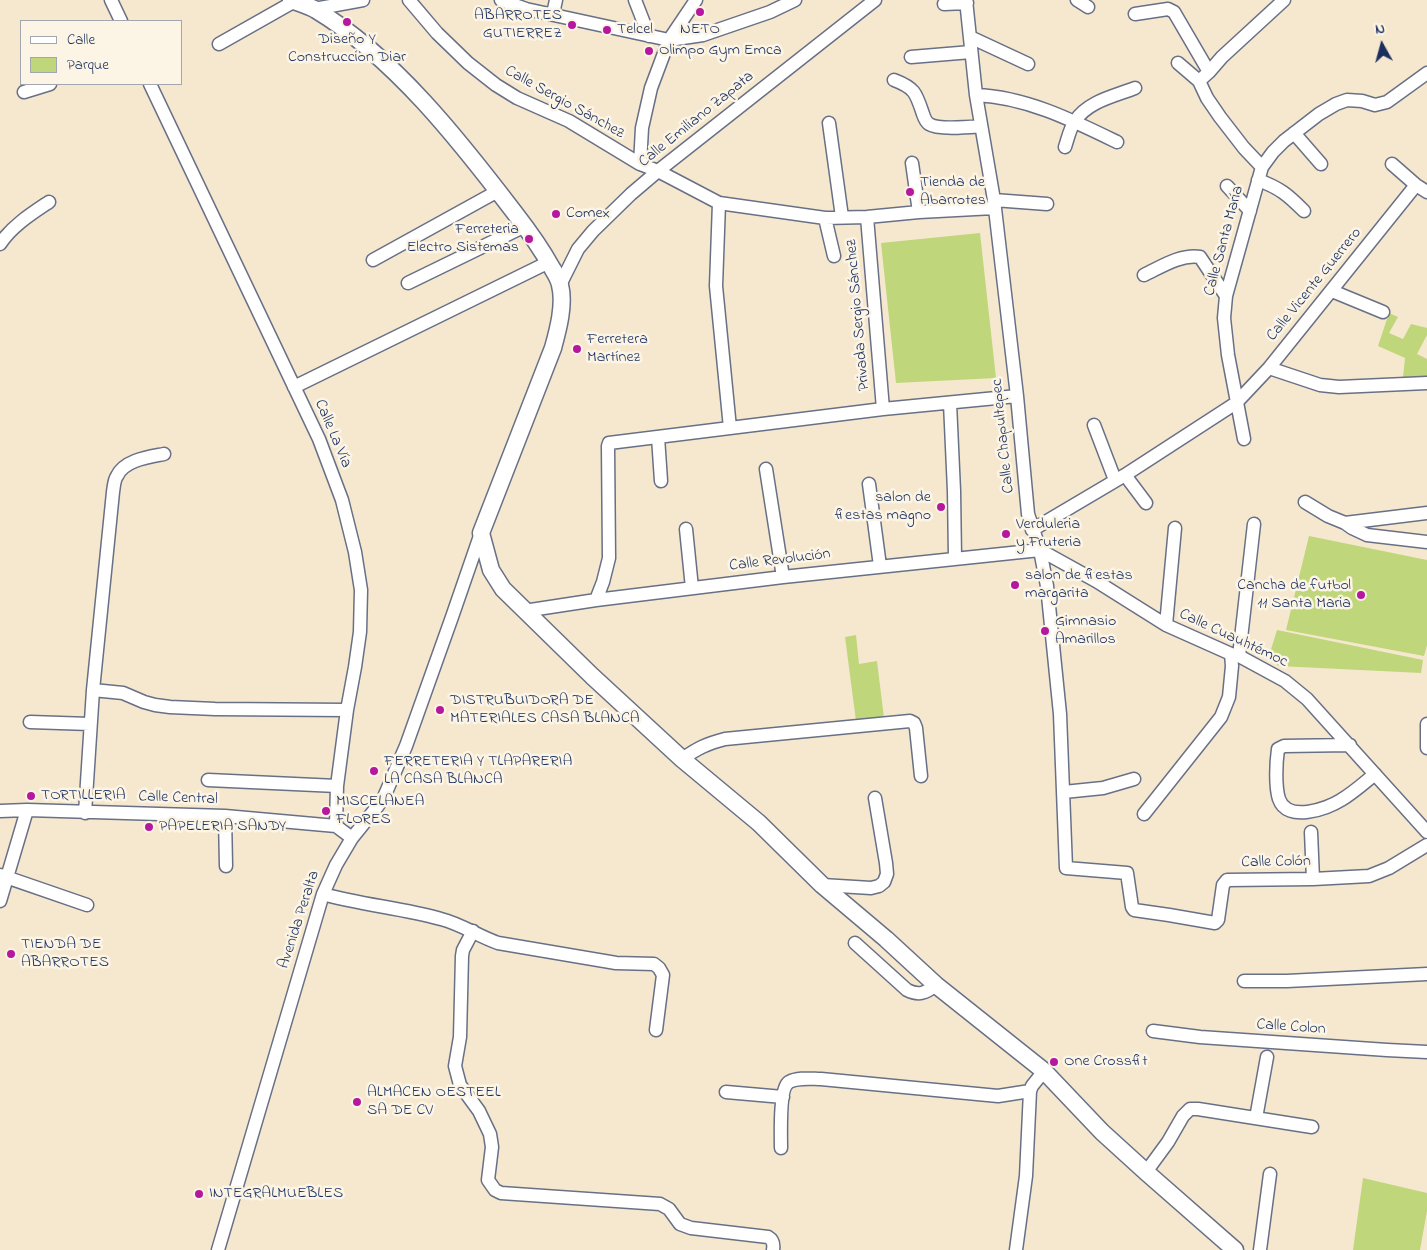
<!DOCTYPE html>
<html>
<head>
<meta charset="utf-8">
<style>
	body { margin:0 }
	#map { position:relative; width:1427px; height:1250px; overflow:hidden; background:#f6e8cf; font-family:"Indie Flower",sans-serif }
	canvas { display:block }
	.legend { position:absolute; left:20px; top:20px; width:162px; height:65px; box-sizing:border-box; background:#fcf5e5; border:1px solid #a2a6af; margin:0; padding:6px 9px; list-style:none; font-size:15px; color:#1b2f5e }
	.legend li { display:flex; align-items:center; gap:10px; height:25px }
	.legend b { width:25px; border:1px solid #a2a6af }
	.north { position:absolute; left:1357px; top:20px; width:50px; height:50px; -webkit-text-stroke:4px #fcf5e5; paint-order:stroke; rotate:353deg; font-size:14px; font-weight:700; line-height:20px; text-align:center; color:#1b2f5e }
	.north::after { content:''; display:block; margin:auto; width:18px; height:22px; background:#1b2f5e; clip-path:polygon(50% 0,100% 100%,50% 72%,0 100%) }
</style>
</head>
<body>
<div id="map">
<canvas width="1427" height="1250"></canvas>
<ul class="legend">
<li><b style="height:6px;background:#fff"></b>Calle</li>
<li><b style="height:14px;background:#bfd67a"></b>Parque</li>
</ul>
<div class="north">N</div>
</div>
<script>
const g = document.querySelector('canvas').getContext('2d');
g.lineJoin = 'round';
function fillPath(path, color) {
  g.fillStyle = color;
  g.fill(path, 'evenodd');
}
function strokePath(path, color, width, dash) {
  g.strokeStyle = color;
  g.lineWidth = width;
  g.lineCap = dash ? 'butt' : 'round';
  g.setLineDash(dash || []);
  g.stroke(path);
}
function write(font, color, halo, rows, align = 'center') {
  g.font = font + ' "Indie Flower",sans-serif';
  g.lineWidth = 5;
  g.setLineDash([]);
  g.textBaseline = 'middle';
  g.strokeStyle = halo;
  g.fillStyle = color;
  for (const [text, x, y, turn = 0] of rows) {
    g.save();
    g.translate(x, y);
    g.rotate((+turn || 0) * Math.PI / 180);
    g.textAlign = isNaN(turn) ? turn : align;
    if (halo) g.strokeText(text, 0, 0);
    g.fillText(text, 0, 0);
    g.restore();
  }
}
const green = new Path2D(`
	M980,233L996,378L896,383L881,243Z
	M1389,313L1398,317L1389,333L1403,339L1411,324L1427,328V335L1417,354L1427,359V378L1403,377L1405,358L1378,346Z
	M1309,536L1427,560V645L1424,656L1286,630Z
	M1277,630L1423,660L1421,673L1279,666L1268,659Z
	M856,635L859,664L877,661L884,718L856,721L845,637Z
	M1363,1178L1427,1193V1211L1420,1250H1353Z`);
const minor = new Path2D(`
	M111,0L121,21
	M409,0L437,33L468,63L496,85L517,98L569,121L640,164L658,171L719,203L825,218L867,217L919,212L994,208
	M501,0L526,9L669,40L703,35L770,12L795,0
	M635,0L649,36
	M966,0L976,95L994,200L1017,396L1028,514L1040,550L1047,586L1060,714L1066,868L1127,873L1132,907L1134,910L1169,915L1215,923L1218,920L1223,885L1227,880L1313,879L1369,876L1389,868L1427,845
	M1077,0L1088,7
	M944,4L967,3
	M314,9L363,0
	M553,14L556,0
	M1135,14L1168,9L1174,12L1209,72
	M970,37L1028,64
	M219,44L295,1
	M911,57L971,52
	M1178,63L1199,81L1207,98L1220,117L1244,148L1262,167
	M894,80C915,88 916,93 923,114C924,117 926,122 929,124C938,130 969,127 981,126
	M1199,81L1209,72L1222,57L1284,0
	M150,84L319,439L342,500L355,552L361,590L360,632L355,667L347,710L337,786L336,826
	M24,92L50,84
	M976,95C1026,97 1072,120 1117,142
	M829,123L842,217
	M1294,133L1321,164
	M1065,147C1068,138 1070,128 1075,121C1088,101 1115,96 1135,88
	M912,163L919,212
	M640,164L642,128L651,88L669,40L696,0
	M1392,164L1416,185L1427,192
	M1258,180C1280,188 1288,195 1304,211
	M1227,186L1250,211
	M994,200L1047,204
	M719,203L716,286L730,428
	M867,217L883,409
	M825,218L834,256
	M0,244C12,226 31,214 49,202
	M373,260L498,191
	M1144,275C1161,267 1180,254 1200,257L1226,296
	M408,283L525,226
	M560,285L578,249L593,231L631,194L658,171L875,0
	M1332,291L1383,312
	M1269,368L1320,385L1339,387L1427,383
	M294,387L549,262
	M950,403L954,491L955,558
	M1094,425L1115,480
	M658,437L661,481
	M1244,439L1228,355L1224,318L1226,296L1262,167L1273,152L1284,141L1319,114L1336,104L1347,100L1362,101L1375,105L1387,102L1427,73
	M766,469L783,577
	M1125,475L1146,503
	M869,484L880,566
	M1305,502L1328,516L1345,523L1427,513
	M1345,523L1352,528L1367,535L1427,542
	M686,529L692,588
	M1032,530L1125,475L1236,403L1269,368L1416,185
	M596,600L603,582L609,558L608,446L609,443L883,409L1017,396
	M524,611L596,600L783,577L1040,550L1096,581L1166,625L1231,654L1239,656L1285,681L1307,699L1427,832
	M1166,625L1175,528
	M1239,656L1254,524
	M93,690L123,693L144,702L155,705L170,707L215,709L347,710
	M30,722L90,724
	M1427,724V748
	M1350,745L1284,746L1278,749C1276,763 1275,786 1279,799C1287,823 1327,809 1341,800C1353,793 1364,783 1375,774
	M682,759C698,748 706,744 725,739L910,721L914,723L916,728L921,776
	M208,780L337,786
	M1064,792L1103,788L1134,779
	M0,811L27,810L225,816L336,826L352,838
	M85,813L93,690L113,492C114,486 114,480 117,476C124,460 149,457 164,454
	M1144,814L1221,717L1229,697L1232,666L1231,654
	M225,816L226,866
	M1311,832L1313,879
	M0,875L87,905
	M822,885L871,888L879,886L884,882L887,874L886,863L875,798
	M323,894C362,905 402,908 441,919C461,924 478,936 498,943L616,963L654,964L659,968L663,975L656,1030
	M0,901L27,810
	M473,931L463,950L462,956L460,1037L455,1066L460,1085L479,1111L490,1134L492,1147L488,1180L495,1190L501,1193L660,1204L669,1209L680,1224L691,1228L768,1237C773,1240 774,1244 773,1250
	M855,943L907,990C919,996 926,993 936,985
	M1244,981H1287L1427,974
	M1153,1031L1200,1037L1387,1050L1427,1052
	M726,1092L783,1097
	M1256,1118L1267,1057
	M781,1148C781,1136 779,1088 789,1082C798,1077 812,1079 821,1079L998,1096L1030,1091L1032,1086L1044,1071
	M1146,1172L1168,1142L1183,1116L1190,1109H1198L1312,1127
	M218,1250L323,894L336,865L352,838L377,807L384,797L406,746L452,617L481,533
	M1016,1250L1026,1176L1030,1091
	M1260,1250L1270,1174`);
const major = new Path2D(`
	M291,0C299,3 309,6 316,10C394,57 459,140 514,212C528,230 541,248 552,268C555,273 559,279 560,285C565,304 558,330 553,348L481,533L491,570L503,589L592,676L682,759L759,823L822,885L886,939L936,985L1044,1071L1102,1132L1146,1172L1235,1250`);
const markers = [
	[700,12,5,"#b5179e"],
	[347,22,5,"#b5179e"],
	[572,25,5,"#b5179e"],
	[607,30,5,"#b5179e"],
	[649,51,5,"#b5179e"],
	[910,192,5,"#b5179e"],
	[556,214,5,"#b5179e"],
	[529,239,5,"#b5179e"],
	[577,349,5,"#b5179e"],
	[941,507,5,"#b5179e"],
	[1006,534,5,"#b5179e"],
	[1015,585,5,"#b5179e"],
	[1361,595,5,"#b5179e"],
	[1045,631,5,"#b5179e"],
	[440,710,5,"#b5179e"],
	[374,771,5,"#b5179e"],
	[31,796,5,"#b5179e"],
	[326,811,5,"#b5179e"],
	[149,827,5,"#b5179e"],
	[11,954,5,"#b5179e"],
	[1054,1062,5,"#b5179e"],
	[357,1102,5,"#b5179e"],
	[199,1194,5,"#b5179e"]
];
const poiNames = [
	["ABARROTES",562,16,"right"],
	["GUTIERREZ",562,34,"right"],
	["Telcel",617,30],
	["NETO",700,30,"center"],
	["Diseño Y",347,40,"center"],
	["Construccion Diar",347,58,"center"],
	["Olimpo Gym Emca",659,51],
	["Tienda de",920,183],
	["Abarrotes",920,201],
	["Comex",566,214],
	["Ferreteria",519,230,"right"],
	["Electro Sistemas",519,248,"right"],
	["Ferretera",587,340],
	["Martínez",587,358],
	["salon de",931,498,"right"],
	["fiestas magno",931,516,"right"],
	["Verduleria",1016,525],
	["y Fruteria",1016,543],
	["salon de fiestas",1025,576],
	["margarita",1025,594],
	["Cancha de futbol",1351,586,"right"],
	["11 Santa Maria",1351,604,"right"],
	["Gimnasio",1055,622],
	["Amarillos",1055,640],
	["DISTRUBUIDORA DE",450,701],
	["MATERIALES CASA BLANCA",450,719],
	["FERRETERIA Y TLAPARERIA",384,762],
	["LA CASA BLANCA",384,780],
	["TORTILLERIA",41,796],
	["MISCELANEA",336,802],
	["FLORES",336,820],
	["PAPELERIA SANDY",159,827],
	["TIENDA DE",21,945],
	["ABARROTES",21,963],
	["One Crossfit",1064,1062],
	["ALMACEN OESTEEL",367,1093],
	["SA DE CV",367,1111],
	["INTEGRALMUEBLES",209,1194]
];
const streetNames = [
	["Calle Sergio Sánchez",564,103,29],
	["Calle Emiliano Zapata",697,120,-39],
	["Calle Santa María",1225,241,-75],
	["Calle Vicente Guerrero",1315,285,-51],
	["Privada Sergio Sánchez",859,315,-95],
	["Calle La Vía",332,434,67],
	["Calle Chapultepec",1004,436,-96],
	["Calle Revolución",780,561,-7],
	["Calle Cuauhtémoc",1233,639,25],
	["Calle Central",178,799,2],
	["Calle Colón",1276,863,-1],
	["Avenida Peralta",300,920,-72],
	["Calle Colon",1291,1028,4]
];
fillPath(green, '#bfd67a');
strokePath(minor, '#687086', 15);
strokePath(major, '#687086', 19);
strokePath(minor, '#fff', 12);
strokePath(major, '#fff', 16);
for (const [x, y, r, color] of markers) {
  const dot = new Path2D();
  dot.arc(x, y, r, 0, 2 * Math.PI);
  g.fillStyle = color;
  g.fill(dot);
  strokePath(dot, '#fcf5e5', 2);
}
write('16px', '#1b2f5e', '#fcf5e5', poiNames, 'left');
write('16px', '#1b2f5e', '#fcf5e5', streetNames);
</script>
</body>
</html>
